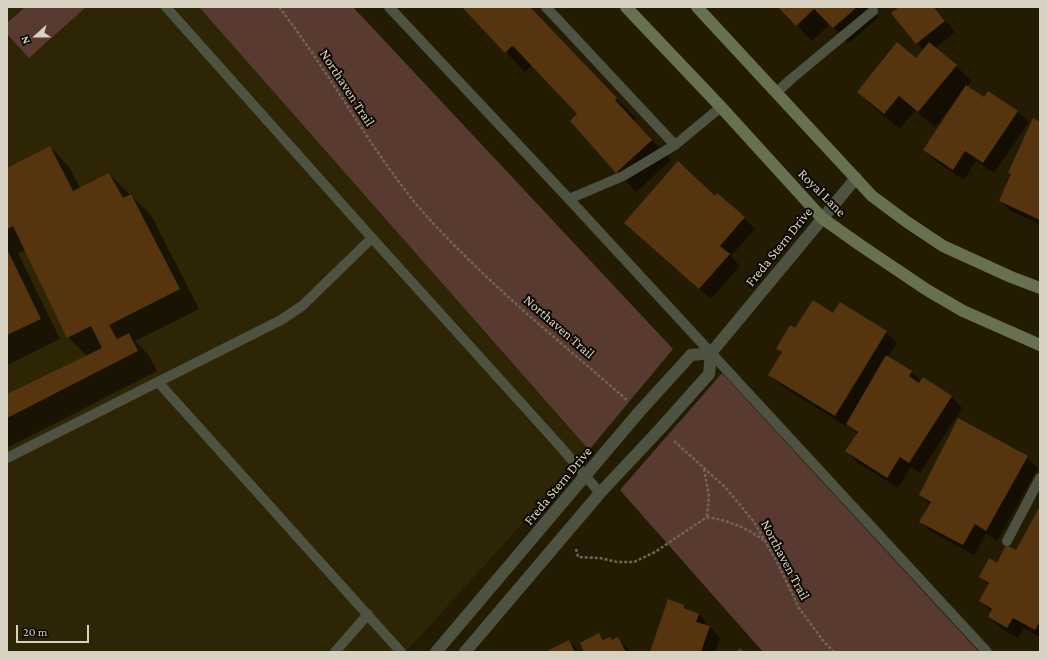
<!DOCTYPE html>
<html>
<head>
<meta charset="utf-8">
<style>
	body { margin:0 }
	#map { position:relative; width:1047px; height:659px; overflow:hidden; background:#241c02; font-family:"Crimson Pro",serif }
	canvas { display:block }
	.frame { position:absolute; inset:0; border:8px solid #d7d2c2; pointer-events:none }
	.north { position:absolute; left:16px; top:16px; width:40px; height:40px; -webkit-text-stroke:3px #0a0701; paint-order:stroke; rotate:249deg; font-size:11px; font-weight:700; line-height:16px; text-align:center; color:#d7d2c2 }
	.north::after { content:''; display:block; margin:auto; width:14px; height:18px; background:#d7d2c2; clip-path:polygon(50% 0,100% 100%,50% 72%,0 100%) }
	.scale { position:absolute; left:16px; top:625px; width:73px; height:18px; box-sizing:border-box; border:2px solid #d7d2c2; border-top:0; padding-left:5px; font-size:12px; line-height:14px; white-space:nowrap; color:#d7d2c2; -webkit-text-stroke:3px #0a0701; paint-order:stroke }
</style>
</head>
<body>
<div id="map">
<canvas width="1047" height="659"></canvas>
<div class="frame"></div>
<div class="north">N</div>
<div class="scale">20 m</div>
</div>
<script>
const g = document.querySelector('canvas').getContext('2d');
g.lineJoin = 'round';
function fillPath(path, color) {
  g.fillStyle = color;
  g.fill(path, 'evenodd');
}
function strokePath(path, color, width, dash) {
  g.strokeStyle = color;
  g.lineWidth = width;
  g.lineCap = dash ? 'butt' : 'round';
  g.setLineDash(dash || []);
  g.stroke(path);
}
function write(font, color, halo, rows, align = 'center') {
  g.font = font + ' "Crimson Pro",serif';
  g.lineWidth = 4;
  g.setLineDash([]);
  g.textBaseline = 'middle';
  g.strokeStyle = halo;
  g.fillStyle = color;
  for (const [text, x, y, turn = 0] of rows) {
    g.save();
    g.translate(x, y);
    g.rotate((+turn || 0) * Math.PI / 180);
    g.textAlign = isNaN(turn) ? turn : align;
    if (halo) g.strokeText(text, 0, 0);
    g.fillText(text, 0, 0);
    g.restore();
  }
}
const built = new Path2D(`
	M7,7H199L589,450L406,652H7Z`);
const green = new Path2D(`
	M25,7H86L29,58L7,34V23Z
	M199,7H353L673,349L589,450Z
	M722,373L979,652H763L620,490Z`);
const shadow = new Path2D(`
	M463,7H529L636,119L634,121L671,160L636,192L617,172L572,121L578,114L532,65L525,72Z
	M779,7H870L879,17L849,43L830,24L812,41Z
	M900,7H935L955,32L935,48L956,66L972,81L967,87L985,98L988,92L1018,112L1029,122L994,173L976,161L964,180L935,161L924,150L953,107H951L935,127L915,111L900,129L874,108L858,92L916,60L923,50L893,13Z
	M1040,123V225L1011,211L1000,200L1011,175L1009,173Z
	M50,147L69,167L80,188L109,174L151,215L199,309L135,341L148,354L157,371L7,448V395L87,356L68,337L26,250L18,253L60,339L7,365V168L8,169Z
	M744,218L755,229L731,256L740,266L711,299L636,234Z
	M834,314L886,332L897,343L888,357L912,372L922,382L924,379L952,397L962,408L920,473L911,467L898,488L857,462L847,451L857,434L847,424L846,426L780,385L769,374L782,354L777,348L796,329Z
	M1027,457L1038,468L997,541L986,534L974,555L932,532L921,522L930,505L920,495Z
	M1040,508V637L1024,628L1018,638L1000,628L989,617L992,612L980,601L988,585L980,577L1016,551Z
	M684,606L689,611L699,614L720,638L715,652H651Z
	M599,634L605,640L610,638L613,641L618,638L630,652H585Z
	M569,641L580,652H551Z`);
const building = new Path2D(`
	M462,7H530L617,98L615,100L652,140L616,173L570,121L577,114L514,47L512,46L505,53Z
	M778,7H857L833,28L814,9L796,26Z
	M899,7H934L945,21L916,44L891,13Z
	M897,42L916,58L929,42L957,65L918,112L899,96L884,114L857,92Z
	M966,85L984,97L988,91L1018,111L983,163L965,151L953,170L923,150Z
	M1033,118L1040,122V220L999,201L1011,174L1008,173Z
	M50,146L73,191L109,173L123,198L131,194L180,289L109,325L117,339L129,333L138,351L7,418V394L102,348L91,326L67,338L13,226L7,229V168Z
	M678,161L715,196L717,193L745,217L720,246L730,254L699,289L624,223Z
	M7,249L41,319L7,335Z
	M813,300L833,313L840,302L887,331L835,416L768,375L782,352L776,349L790,325L795,328Z
	M886,355L912,371L909,376L919,383L923,377L952,396L909,463L900,457L887,478L845,451L858,432L846,424Z
	M958,418L1028,456L986,531L975,524L963,545L919,522L931,502L919,495Z
	M1040,506V621L1035,630L1013,618L1007,628L988,617L992,609L979,601L989,583L979,577L989,558L997,563L1006,545L1016,550Z
	M668,599L684,605V608L699,614L696,622L710,626L701,652H650Z
	M599,633L603,640L610,637L612,640L618,637L626,652H584L580,643Z
	M569,640L575,652H550L549,650Z
	M740,648L745,652H736Z`);
const path = new Path2D(`
	M279,7C327,69 364,138 412,199C429,220 449,240 468,259C518,308 573,353 627,400
	M674,441L725,487L754,522L778,564L799,608L824,642L834,652
	M704,469L709,496L707,517
	M576,549L578,557L600,558L617,562H634L655,552L707,517C730,521 745,527 763,540`);
const lane = new Path2D(`
	M166,7L372,238L559,445L600,493
	M389,7L569,199L987,652
	M546,7L675,145
	M776,93L790,80L873,11
	M569,199L623,176L675,145L721,107
	M158,382L401,652
	M7,458L281,320L302,306L372,238
	M1007,541L1040,478
	M335,652L368,614`);
const street = new Path2D(`
	M436,652L640,411L691,355L711,353
	M465,652L600,493L660,429L709,374L711,353L856,178`);
const secondary = new Path2D(`
	M626,7L721,107L822,218L860,245L927,290L963,311L1040,345
	M697,7L872,196L907,222L943,246L1011,277L1040,288`);
const streetNames = [
	["Northaven Trail",347,88,57],
	["Royal Lane",822,193,45],
	["Freda Stern Drive",779,247,-51],
	["Northaven Trail",559,327,41],
	["Freda Stern Drive",558,486,-50],
	["Northaven Trail",785,560,62]
];
fillPath(built, '#2d2504');
fillPath(green, '#593a30');
fillPath(shadow, '#0007');
fillPath(building, '#55340e');
strokePath(path, '#6e6751', 2.5, [3, 2]);
strokePath(lane, '#4d5340', 10);
strokePath(street, '#4d5340', 12);
strokePath(secondary, '#677152', 12);
write('14px', '#d7d2c2', '#0a0701', streetNames);
</script>
</body>
</html>
